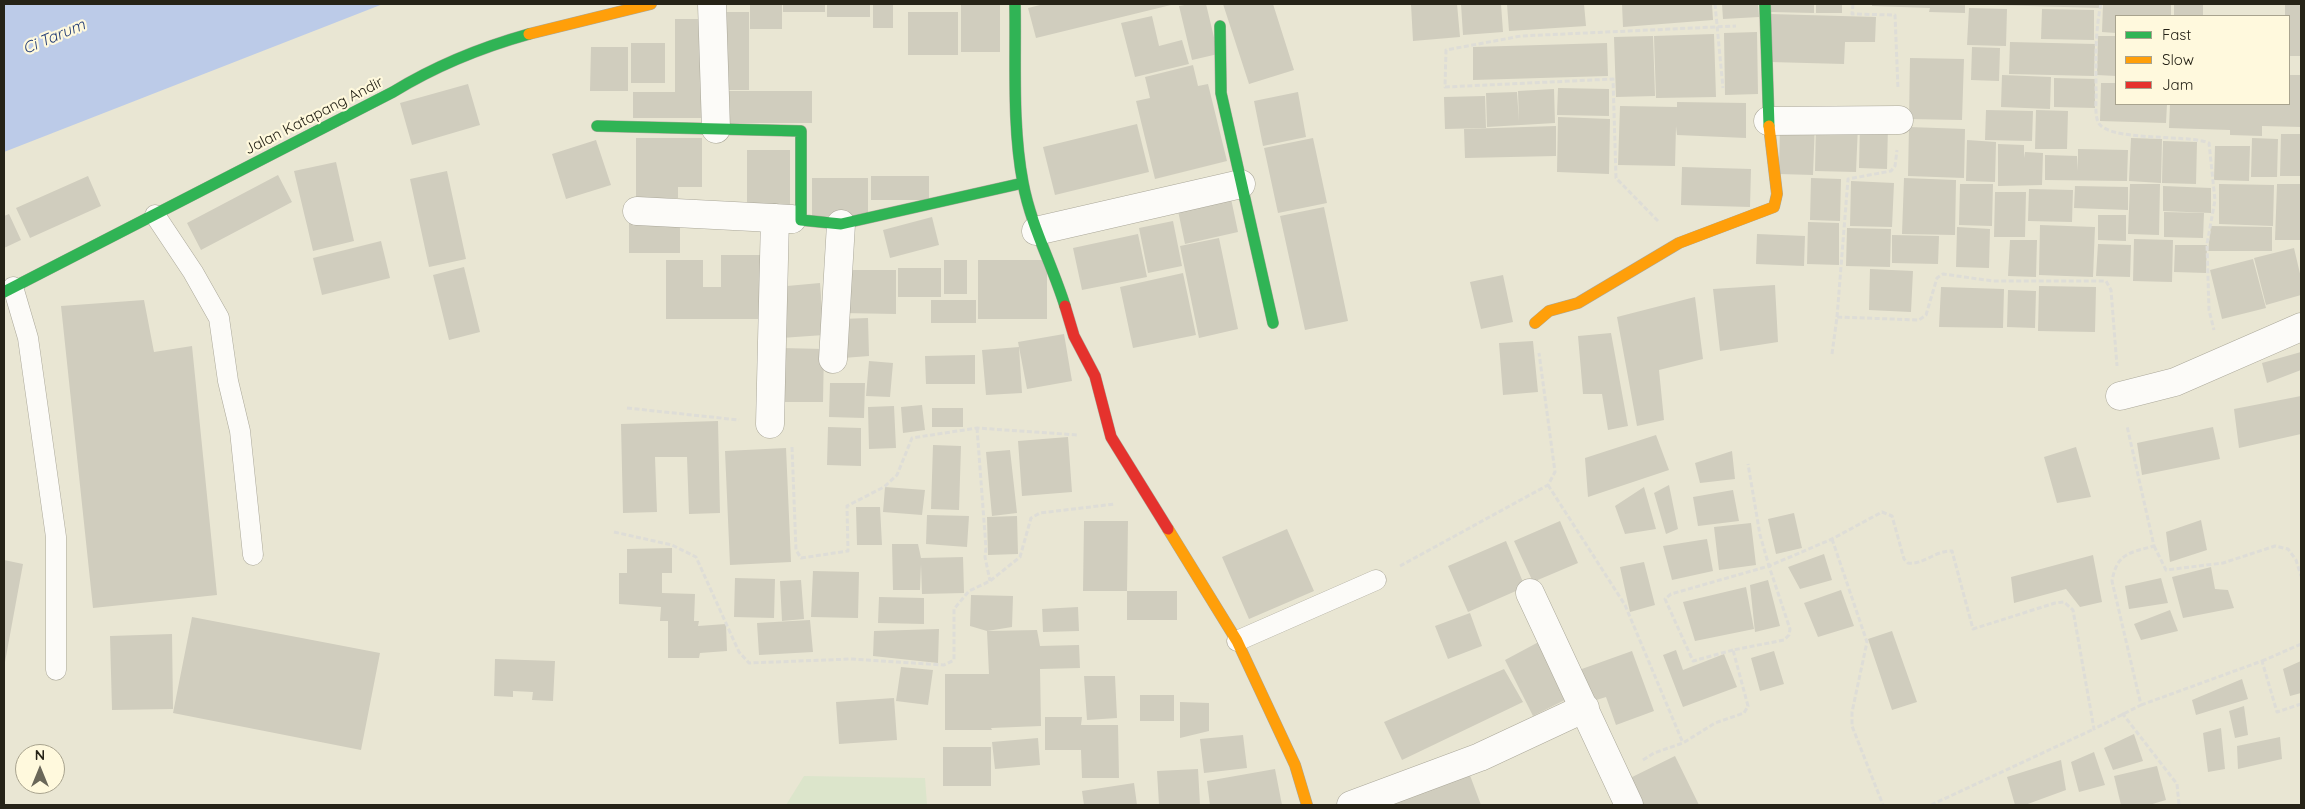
<!DOCTYPE html>
<html>
<head>
<meta charset="utf-8">
<style>
	body { margin:0 }
	#map { position:relative; width:2305px; height:809px; overflow:hidden; background:#e9e6d3; font-family:Quicksand,sans-serif }
	canvas { display:block }
	.frame { position:absolute; inset:0; border:5px solid #262317; pointer-events:none }
	.legend { position:absolute; left:2115px; top:15px; width:175px; height:90px; box-sizing:border-box; background:#fff9dd; border:1px solid #a8a38e; margin:0; padding:6px 9px; list-style:none; font-size:15px; color:#262317 }
	.legend li { display:flex; align-items:center; gap:10px; height:25px }
	.legend b { width:25px; border:1px solid #a8a38e }
	.north { position:absolute; left:15px; top:744px; width:50px; height:50px; box-sizing:border-box; background:#fff9dd; border:1px solid #a8a38e; border-radius:50%; rotate:0deg; font-size:14px; font-weight:700; line-height:20px; text-align:center; color:#262317 }
	.north::after { content:''; display:block; margin:auto; width:18px; height:22px; background:#6a6759; clip-path:polygon(50% 0,100% 100%,50% 72%,0 100%) }
</style>
</head>
<body>
<div id="map">
<canvas width="2305" height="809"></canvas>
<div class="frame"></div>
<ul class="legend">
<li><b style="height:6px;background:#30b455"></b>Fast</li>
<li><b style="height:6px;background:#ff9f0a"></b>Slow</li>
<li><b style="height:6px;background:#e5322d"></b>Jam</li>
</ul>
<div class="north">N</div>
</div>
<script>
const g = document.querySelector('canvas').getContext('2d');
g.lineJoin = 'round';
function fillPath(path, color) {
  g.fillStyle = color;
  g.fill(path, 'evenodd');
}
function strokePath(path, color, width, dash) {
  g.strokeStyle = color;
  g.lineWidth = width;
  g.lineCap = dash ? 'butt' : 'round';
  g.setLineDash(dash || []);
  g.stroke(path);
}
function write(font, color, halo, rows, align = 'center') {
  g.font = font + ' Quicksand,sans-serif';
  g.lineWidth = 4.5;
  g.setLineDash([]);
  g.textBaseline = 'middle';
  g.strokeStyle = halo;
  g.fillStyle = color;
  for (const [text, x, y, turn = 0] of rows) {
    g.save();
    g.translate(x, y);
    g.rotate((+turn || 0) * Math.PI / 180);
    g.textAlign = isNaN(turn) ? turn : align;
    if (halo) g.strokeText(text, 0, 0);
    g.fillText(text, 0, 0);
    g.restore();
  }
}
const green = new Path2D(`
	M804,776L925,778L927,805H786Z`);
const water = new Path2D(`
	M4,4H383L4,152Z`);
const building = new Path2D(`
	M750,4H782V29H750Z
	M783,4H825V12H783Z
	M827,4H870V17H827Z
	M873,4H893V28H873Z
	M1044,4H1175L1036,38L1028,8Z
	M1190,4H1206L1218,54L1192,60L1179,6Z
	M1223,4H1273L1294,70L1249,84Z
	M1411,4H1457L1460,37L1413,41Z
	M1461,4H1501L1503,32L1463,35Z
	M1507,4H1584L1586,26L1509,31Z
	M1622,4H1712L1713,20L1623,27Z
	M1722,4H1758L1759,17L1723,19Z
	M1771,4H1814V13L1771,12Z
	M1816,4H1842V13H1816Z
	M1872,4H1965V13L1929,12L1930,8L1872,6Z
	M1993,4H2100V8L1993,5Z
	M2103,4H2171V16H2116V33L2102,32Z
	M2174,4H2203V16H2174Z
	M2285,4H2301V56H2289V16H2285Z
	M961,5H1000V52H961Z
	M1969,8L2007,9L2006,46L1967,45Z
	M2042,9L2094,10V40L2041,39Z
	M717,12H749V90H717Z
	M908,12H958V55H908Z
	M1770,14L1876,17L1875,42H1845L1844,64L1770,62Z
	M1152,16L1159,46L1182,40L1189,64L1135,77L1121,23Z
	M675,19H707V118H633V92H675Z
	M1757,32L1758,94L1725,95L1724,33Z
	M1714,34L1716,97L1656,98L1654,36Z
	M1653,36L1655,96L1616,97L1614,37Z
	M2098,36H2116V76L2097,75Z
	M2010,42L2095,44L2094,76L2009,74Z
	M631,43H665V83H631Z
	M1607,43L1608,76L1473,80V47Z
	M591,47H628V91H590Z
	M1972,47L2000,48L1999,81L1971,80Z
	M1910,58L1964,59L1962,120L1909,119Z
	M1193,65L1198,86L1208,84L1227,161L1155,179L1136,101L1150,98L1145,77Z
	M2002,75L2051,77L2050,109L2001,107Z
	M2289,75H2301V127L2262,126V136L2230,135V130L2169,128L2170,104H2289Z
	M2054,78L2095,79V108L2054,107Z
	M2101,83H2116V104H2167L2166,123L2100,121Z
	M468,84L480,125L412,145L400,103Z
	M1558,88L1609,89V116L1557,115Z
	M1554,89L1555,123L1487,127L1486,93L1517,92L1519,122L1518,91Z
	M722,91H812V123H722Z
	M1298,92L1306,137L1263,146L1254,101Z
	M1485,96L1486,128L1445,129L1444,97Z
	M1677,102L1746,103V138L1677,135L1676,126L1675,166L1618,165L1620,106L1677,107Z
	M1986,110L2033,111L2032,141L1985,140Z
	M2036,110L2068,111L2067,149H2035Z
	M1558,117L1610,119L1609,174L1557,172Z
	M1815,121L1813,175L1779,174L1780,122Z
	M1137,124L1149,172L1055,195L1043,147Z
	M1816,124L1858,125L1856,172L1815,171Z
	M1860,124L1888,125L1887,169L1859,168Z
	M1556,126V156L1465,158L1464,129Z
	M1909,127L1965,129L1964,178L1908,176Z
	M2281,134H2301V176H2280Z
	M636,138H702V187H678V198H636Z
	M1313,138L1327,203L1278,213L1264,148Z
	M2131,138L2162,139L2161,183L2129,181Z
	M2252,138L2278,139L2277,177H2251Z
	M596,140L611,185L566,199L552,154Z
	M1967,140L1996,142L1995,182L1966,181Z
	M2163,141L2197,142L2196,184L2162,183Z
	M1998,144L2024,145V158L2025,152L2043,153L2042,185L1998,186Z
	M2215,146H2250L2249,181L2214,180Z
	M2078,149L2128,150L2127,181L2045,180V155L2077,156L2078,171Z
	M747,150H790V206H747Z
	M336,162L354,241L313,251L294,171Z
	M1682,167L1751,169L1750,207L1681,205Z
	M447,171L466,259L429,267L410,179Z
	M278,175L292,202L201,250L187,223Z
	M88,176L101,206L30,238L16,208Z
	M871,176H929V200H871Z
	M812,178H868V216H812Z
	M1811,178L1841,179L1840,221L1810,220Z
	M1904,178L1956,180L1955,235L1902,234Z
	M1851,181L1894,183L1892,227L1850,226Z
	M1960,184H1993L1992,226L1959,225Z
	M2130,184H2160L2159,235L2128,234Z
	M2219,184L2274,185L2273,226L2219,224Z
	M2277,184H2301V240H2275Z
	M2075,186L2128,187V210L2074,208Z
	M2163,186L2211,188V213L2163,211Z
	M2029,189L2073,190L2072,222L2028,221Z
	M1995,192H2026L2025,237H1994Z
	M1230,194L1238,232L1185,244L1177,206Z
	M1324,207L1348,321L1305,330L1280,216Z
	M2164,212L2204,213L2203,238L2164,237Z
	M9,214L21,240L4,248V216Z
	M2098,215H2126V241L2098,240Z
	M932,217L939,245L890,258L883,230Z
	M629,220H680V253H629Z
	M1173,221L1182,266L1148,273L1139,228Z
	M1808,222L1839,223V265L1807,264Z
	M2040,225L2095,227L2093,277L2039,275Z
	M2211,226L2272,227V251H2208Z
	M1957,227L1990,229L1989,268L1956,267Z
	M1847,228L1891,229L1890,267L1846,266Z
	M1138,234L1147,277L1082,290L1073,248Z
	M1757,234L1805,236L1804,266L1756,264Z
	M1892,235L1939,236L1938,264L1892,263Z
	M1219,238L1238,329L1199,338L1180,246Z
	M2134,239L2173,240L2172,282L2133,281Z
	M2010,240H2037L2036,277L2008,276Z
	M381,241L390,278L322,295L313,258Z
	M2098,244L2131,245L2130,277L2096,276Z
	M2175,245H2207L2206,273L2174,272Z
	M2294,248L2301,278V295L2266,305L2254,258Z
	M721,255H760V319H666V260H703V287H721Z
	M2253,259L2266,308L2222,319L2210,270Z
	M944,260H967V294H944Z
	M978,260H1047V319H978Z
	M464,267L480,332L449,340L433,275Z
	M898,268H941V297H898Z
	M1870,269L1913,271L1911,312L1869,310Z
	M842,270H896V314L842,313Z
	M1183,273L1196,335L1133,348L1120,287Z
	M1503,275L1513,322L1481,329L1470,282Z
	M820,283L824,335L781,338L776,287Z
	M1775,285L1778,342L1720,351L1713,289Z
	M2039,286L2096,287L2095,332L2038,331Z
	M1941,287L2004,289L2003,328L1939,327Z
	M2008,290L2036,291L2035,328L2007,327Z
	M1695,297L1703,359L1659,370L1664,420L1637,426L1617,317Z
	M144,300L154,352L192,346L217,595L93,608L61,306Z
	M931,300H976V323H931Z
	M868,318L869,356L843,358L841,319Z
	M1611,333L1628,426L1608,430L1602,394H1583L1578,336Z
	M1064,334L1072,381L1027,389L1019,347L1022,393L986,395L982,350L1019,347L1018,342Z
	M1533,341L1538,392L1503,395L1499,343Z
	M781,348L824,349L823,402H781Z
	M2301,352V370L2267,383L2262,363Z
	M975,355V384H926L925,356Z
	M869,361L893,363L890,397L866,396Z
	M830,383H865L864,418L829,417Z
	M2301,396V434L2239,448L2234,409Z
	M922,405L925,430L903,433L901,407Z
	M894,406L896,448L869,449L868,407Z
	M932,408H963V427H932Z
	M718,421L720,513L689,514L687,457H655L657,512L623,513L621,424Z
	M828,427L861,428V466L827,465Z
	M2213,427L2220,459L2142,475L2137,443Z
	M1656,435L1669,470L1588,497L1585,458Z
	M1068,437L1072,492L1022,496L1018,441Z
	M933,445L961,446L959,510L931,509Z
	M2076,447L2091,497L2057,503L2044,457Z
	M786,448L791,562L730,565L725,451Z
	M1010,450L1017,513L992,516L986,452Z
	M1732,451L1735,479L1700,483L1695,463Z
	M1669,485L1678,529L1666,534L1654,493Z
	M885,487L925,490L922,515L883,512Z
	M1644,487L1656,529L1625,534L1615,506Z
	M1733,490L1739,521L1698,526L1693,497Z
	M856,507H880L882,545H857Z
	M1794,513L1802,548L1776,554L1768,519Z
	M927,515L969,516L967,547L926,544Z
	M1017,516L1018,554L988,555L987,517Z
	M2201,520L2207,550L2170,562L2166,532Z
	M1084,521H1128L1127,591H1083Z
	M1560,521L1578,563L1533,582L1514,541Z
	M1751,523L1756,565L1719,570L1714,527Z
	M1287,529L1314,591L1249,619L1222,557Z
	M1707,539L1713,571L1672,580L1663,546Z
	M1506,541L1525,587L1468,612L1448,566Z
	M892,544H918L921,558L963,557L964,593L922,594L921,564L920,590H893Z
	M672,548V573H662V593L695,594L694,621H699L698,626L726,624L727,651L700,653L699,658H668V621H660L661,607L619,604V573H627V549Z
	M1824,554L1832,580L1800,589L1788,567Z
	M2093,555L2102,602L2080,607L2066,589L2014,603L2011,577Z
	M4,560L23,564L5,662H4Z
	M1644,562L1655,605L1630,612L1620,567Z
	M2211,567L2215,589L2228,590L2234,608L2183,618L2172,577Z
	M813,571L859,572L858,618L811,617Z
	M735,578L775,579L774,618L734,617Z
	M2161,578L2168,603L2129,609L2125,586Z
	M801,580L804,619L782,621L780,581Z
	M1768,580L1780,626L1755,632L1750,585Z
	M1746,587L1754,629L1695,641L1683,602Z
	M1841,590L1854,626L1818,637L1804,603Z
	M1127,591H1177V620H1127Z
	M971,595L1013,596L1012,627L987,631L970,626Z
	M879,597L924,598V624L878,623Z
	M1078,607L1079,631L1043,632L1042,609Z
	M2170,610L2178,631L2141,640L2134,624Z
	M1470,613L1482,646L1448,659L1435,626Z
	M192,617L380,653L361,750L173,713Z
	M810,620L813,652L759,655L757,623Z
	M939,629L938,663L873,656L874,631Z
	M1037,630L1040,646L1079,645L1080,668L1040,669L1041,726L991,728L992,730H945V674H989L987,631Z
	M1892,631L1917,702L1892,710L1868,639Z
	M172,634L173,709L112,710L110,636Z
	M1548,637L1573,696L1533,716L1505,660Z
	M1676,650L1683,670L1724,654L1737,687L1683,707L1663,655Z
	M1632,651L1654,711L1616,725L1606,697L1590,702L1579,670Z
	M1774,651L1784,684L1760,691L1751,658Z
	M495,659L555,661L553,701L532,700L533,692L513,691V697L494,696Z
	M2301,661V693L2290,696L2283,669Z
	M901,667L933,670L928,705L896,701Z
	M1504,669L1523,702L1402,760L1384,722Z
	M1084,676H1115L1117,718L1087,720Z
	M2242,679L2248,699L2196,715L2192,700Z
	M1140,695H1174V721H1140Z
	M894,698L897,740L839,744L836,702Z
	M1180,702L1209,703V731L1180,738Z
	M2244,706L2248,735L2235,738L2229,711Z
	M1045,717H1082L1081,725H1118L1119,778H1082L1081,750H1045Z
	M2221,728L2225,769L2208,772L2203,733Z
	M2134,734L2143,761L2113,770L2104,748Z
	M1243,735L1247,768L1204,773L1200,739Z
	M2280,737L2282,759L2238,769L2237,746Z
	M1038,738L1040,765L995,769L992,742Z
	M943,747H991V786H943Z
	M2094,752L2105,785L2079,792L2071,762Z
	M1675,756L1699,805H1638L1626,780Z
	M2061,760L2066,790L2025,805H2015L2007,777Z
	M2157,766L2166,800L2149,805H2121L2114,776Z
	M1198,769L1200,805H1159L1157,771Z
	M1275,769L1282,805H1210L1207,781Z
	M1468,770L1481,805H1367Z
	M1134,783L1137,805H1084L1082,791Z`);
const path = new Path2D(`
	M1715,4L1723,88
	M1853,4L1852,14L1895,15L1898,89
	M2101,4C2095,31 2096,59 2096,88C2097,98 2094,112 2098,122C2107,142 2188,134 2209,143L2215,200L2207,244L2209,310L2214,330
	M1658,221L1616,178L1613,79L1445,87L1446,50L1521,36L1736,26
	M1837,317L1848,179L1891,171L1895,166L1897,150
	M1832,354L1837,317L1919,320L1926,315L1937,278L1943,274L1993,281H2106L2111,290L2117,366
	M627,408L739,420
	M977,428L986,548L985,557L990,581
	M792,447L796,550L801,558L848,551L847,506L884,487L897,475L912,438L977,428L1078,435
	M1548,485L1625,605L1683,743
	M614,532L672,545L696,557L739,652L749,663L851,659L944,665L954,660V609L969,591L990,581L1020,557L1031,518L1040,513L1115,504
	M1832,539L1867,642L1852,712V726L1883,805
	M2154,546L2166,570L2223,563L2275,546L2288,549L2296,560L2301,576
	M1400,566L1548,485L1555,472L1539,353
	M1733,650L1693,661L1665,599L1671,594L1769,566L1760,535L1748,464
	M2262,661L2301,644
	M2141,705L2262,661L2277,712L2301,704
	M2122,713L2177,784L2179,805
	M1643,760L1654,753L1683,743L1715,723L1744,713L1748,706L1733,650L1784,640L1789,635L1790,629L1769,566L1832,539L1882,512L1892,516L1904,559L1908,563C1924,565 1936,550 1952,551L1973,629L2055,603L2064,602L2073,610L2094,729L2141,705L2112,581C2117,553 2129,553 2154,546L2127,426
	M1931,805L2094,729`);
const lane = new Path2D(`
	M155,215L193,272L219,318L228,381L240,431L253,555
	M13,287L28,338L56,537V670
	M1237,641L1376,580`);
const street = new Path2D(`
	M712,4L716,129
	M1768,121L1899,120
	M637,211L792,219
	M1036,231L1241,184
	M833,359L841,224
	M2120,396L2175,382L2301,327
	M770,424L775,218
	M1530,593L1629,805
	M1351,805L1480,757L1585,708`);
const fast = new Path2D(`
	M1015,4C1016,62 1012,126 1023,183C1031,226 1052,264 1065,306
	M1765,4L1769,126
	M1220,26L1221,93L1273,323
	M597,126L801,131V220L841,224L1023,183
	M4,292L393,92C437,65 479,48 529,34`);
const slow = new Path2D(`
	M529,34L651,4
	M1535,323L1549,311L1578,303L1679,243L1774,207L1777,194L1769,126
	M1168,529L1237,641L1295,765L1307,805`);
const jam = new Path2D(`
	M1065,306L1074,336L1095,376L1111,437L1168,529`);
const streetNames = [
	["Jalan Katapang Andir",314,116,-27]
];
const waterNames = [
	["Ci Tarum",54,37,-23]
];
fillPath(green, '#dce5cb');
fillPath(water, '#bccbe8');
fillPath(building, '#d0cdbe');
strokePath(lane, '#aaa799', 21);
strokePath(street, '#aaa799', 29);
strokePath(fast, '#aaa799', 12);
strokePath(slow, '#aaa799', 12);
strokePath(jam, '#aaa799', 12);
strokePath(path, '#deddd7', 3, [5, 2.5]);
strokePath(lane, '#fcfbf8', 20);
strokePath(street, '#fcfbf8', 28);
strokePath(fast, '#30b455', 11);
strokePath(slow, '#ff9f0a', 11);
strokePath(jam, '#e5322d', 11);
write('15px', '#262317', '#fff9dd', streetNames);
write('italic 16px', '#223c76', '#fff9dd', waterNames);
</script>
</body>
</html>
